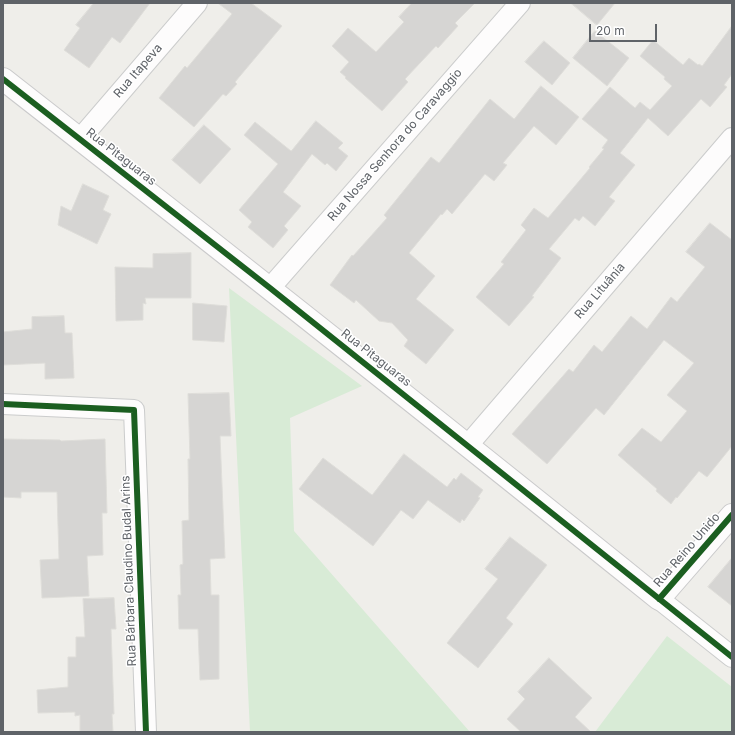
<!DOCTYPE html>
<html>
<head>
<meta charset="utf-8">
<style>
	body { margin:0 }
	#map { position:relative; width:735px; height:735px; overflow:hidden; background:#efeeea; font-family:Inter,sans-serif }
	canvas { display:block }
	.frame { position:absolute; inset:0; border:4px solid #5f6368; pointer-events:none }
	.scale { position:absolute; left:589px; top:24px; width:68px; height:18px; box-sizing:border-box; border:2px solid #5f6368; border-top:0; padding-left:5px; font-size:12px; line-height:14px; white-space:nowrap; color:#5f6368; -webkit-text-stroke:3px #fff; paint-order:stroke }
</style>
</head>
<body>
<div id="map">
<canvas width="735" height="735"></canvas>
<div class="frame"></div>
<div class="scale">20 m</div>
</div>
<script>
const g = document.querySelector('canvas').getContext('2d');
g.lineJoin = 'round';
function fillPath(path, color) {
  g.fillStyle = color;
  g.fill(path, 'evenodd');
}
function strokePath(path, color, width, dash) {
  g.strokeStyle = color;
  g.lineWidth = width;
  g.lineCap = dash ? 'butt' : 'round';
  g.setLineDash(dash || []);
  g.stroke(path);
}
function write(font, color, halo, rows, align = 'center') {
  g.font = font + ' Inter,sans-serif';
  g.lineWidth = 3;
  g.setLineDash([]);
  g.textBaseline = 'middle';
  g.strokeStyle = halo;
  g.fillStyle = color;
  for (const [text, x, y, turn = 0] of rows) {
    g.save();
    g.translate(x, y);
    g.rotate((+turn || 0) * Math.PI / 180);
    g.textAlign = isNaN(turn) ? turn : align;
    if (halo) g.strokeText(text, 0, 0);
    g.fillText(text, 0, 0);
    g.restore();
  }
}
const green = new Path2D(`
	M229,288L362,386L290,418L294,531L470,732H250Z
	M667,636L732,687V732H595Z`);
const building = new Path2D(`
	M94,3H150L120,43L112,37L89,68L64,50L80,28L76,25Z
	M218,3H251L282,26L235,82L237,84L226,96L223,94L194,127L159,98L185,66L187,68L232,14Z
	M412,3H475L455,23L458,26L438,48L436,46L405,79L408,82L382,111L345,78L346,77L340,72L349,62L332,46L348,28L376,52L404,22L399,17Z
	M571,3H615L597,25Z
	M732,26V74L724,85L727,87L710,107L701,99L668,136L648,118L620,153L635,165L609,197L615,201L595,226L583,216L579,221L575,218L549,249L561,258L532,296L534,297L509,326L476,297L504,264L501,262L526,230L521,225L534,208L548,218L590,168L589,167L604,149L602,148L608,140L582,119L610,87L635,108L640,102L650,110L672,86L664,79L665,77L640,56L653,40L683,65L689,58L698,65L699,64L702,66Z
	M595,31L629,58L607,86L573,58Z
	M544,41L570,63L552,85L525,62Z
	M541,86L579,117L556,145L534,126L503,163L507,165L494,181L485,174L452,214L447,209L442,215L441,214L409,253L435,276L416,299L454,330L426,364L404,346L408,340L392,323L379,321L356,300L354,303L330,285L352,255L353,256L387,218L384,215L431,157L439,163L490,99L514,119Z
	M316,121L343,143L338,148L348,156L336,171L327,163L325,165L312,154L283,192L301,206L284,226L288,230L273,248L248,227L252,222L239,210L278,164L244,135L255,122L291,151Z
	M204,125L231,149L200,184L172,160Z
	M83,184L109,196L103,210L111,214L97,244L58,225L61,206L71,211Z
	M710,223L732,240V446L707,477L699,471L677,498L676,497L671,504L656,491L657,489L618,455L642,428L661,442L687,411L667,395L694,363L664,340L604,415L596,408L547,464L512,434L569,369L573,372L594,345L602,352L631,316L647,329L671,297L677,302L705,267L686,252Z
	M191,253V298H145L146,304L143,303V320L116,321L115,267L153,268V254Z
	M193,303L227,306L224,342L193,340Z
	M64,316L65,333H72L74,378L45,379V363L3,365V332L32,329V317Z
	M229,393L231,436H220L225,558L210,559L211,595H219V679L200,680L198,629H179L178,595H181L180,565L183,564L182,521L189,520L188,459H190L188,394Z
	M3,439L60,440L61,441L105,439L107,513H102L103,555L87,556L89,596L42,598L40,560L59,559L57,492H21V498L3,497Z
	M404,454L447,487L454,478L456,480L461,473L483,490L478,497L480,498L464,521L462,519L460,523L428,500L413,519L401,510L373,546L299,489L323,458L372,495Z
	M510,537L547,565L506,618L513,624L478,668L447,643L498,579L485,569Z
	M732,558V606L708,587Z
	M114,598L116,629H111L114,714H112L113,732H80V715L75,716V712L38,713L37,690L68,687V657H76V637H85L83,599Z
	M549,658L592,698L575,717L591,732H521L507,719L525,699L518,692Z`);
const street = new Path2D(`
	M80,139L197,3
	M270,288L520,3
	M3,404L134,410L146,732
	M468,445L732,138
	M659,599L732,657`);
const secondary = new Path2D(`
	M3,79C223,251 442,424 659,599L732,515`);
const cycleway = new Path2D(`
	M3,79L270,288L732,657
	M3,404L134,410L146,732
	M659,599L732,515`);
const streetNames = [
	["Rua Itapeva",138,71,-49],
	["Rua Nossa Senhora do Caravaggio",395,145,-49],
	["Rua Pitaguaras",121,157,38],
	["Rua Lituânia",600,291,-49],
	["Rua Pitaguaras",376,358,38],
	["Rua Reino Unido",687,550,-49],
	["Rua Bárbara Claudino Budal Arins",129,571,-92]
];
fillPath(green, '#d8ebd6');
fillPath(building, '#d6d5d3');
strokePath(building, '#deddd9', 1);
strokePath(street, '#cbcccc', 22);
strokePath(secondary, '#cacacb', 24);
strokePath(street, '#fdfcfc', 20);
strokePath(secondary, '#fdfcfc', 22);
strokePath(cycleway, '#1b5e20', 6);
write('12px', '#5f6368', '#fff', streetNames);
</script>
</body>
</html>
